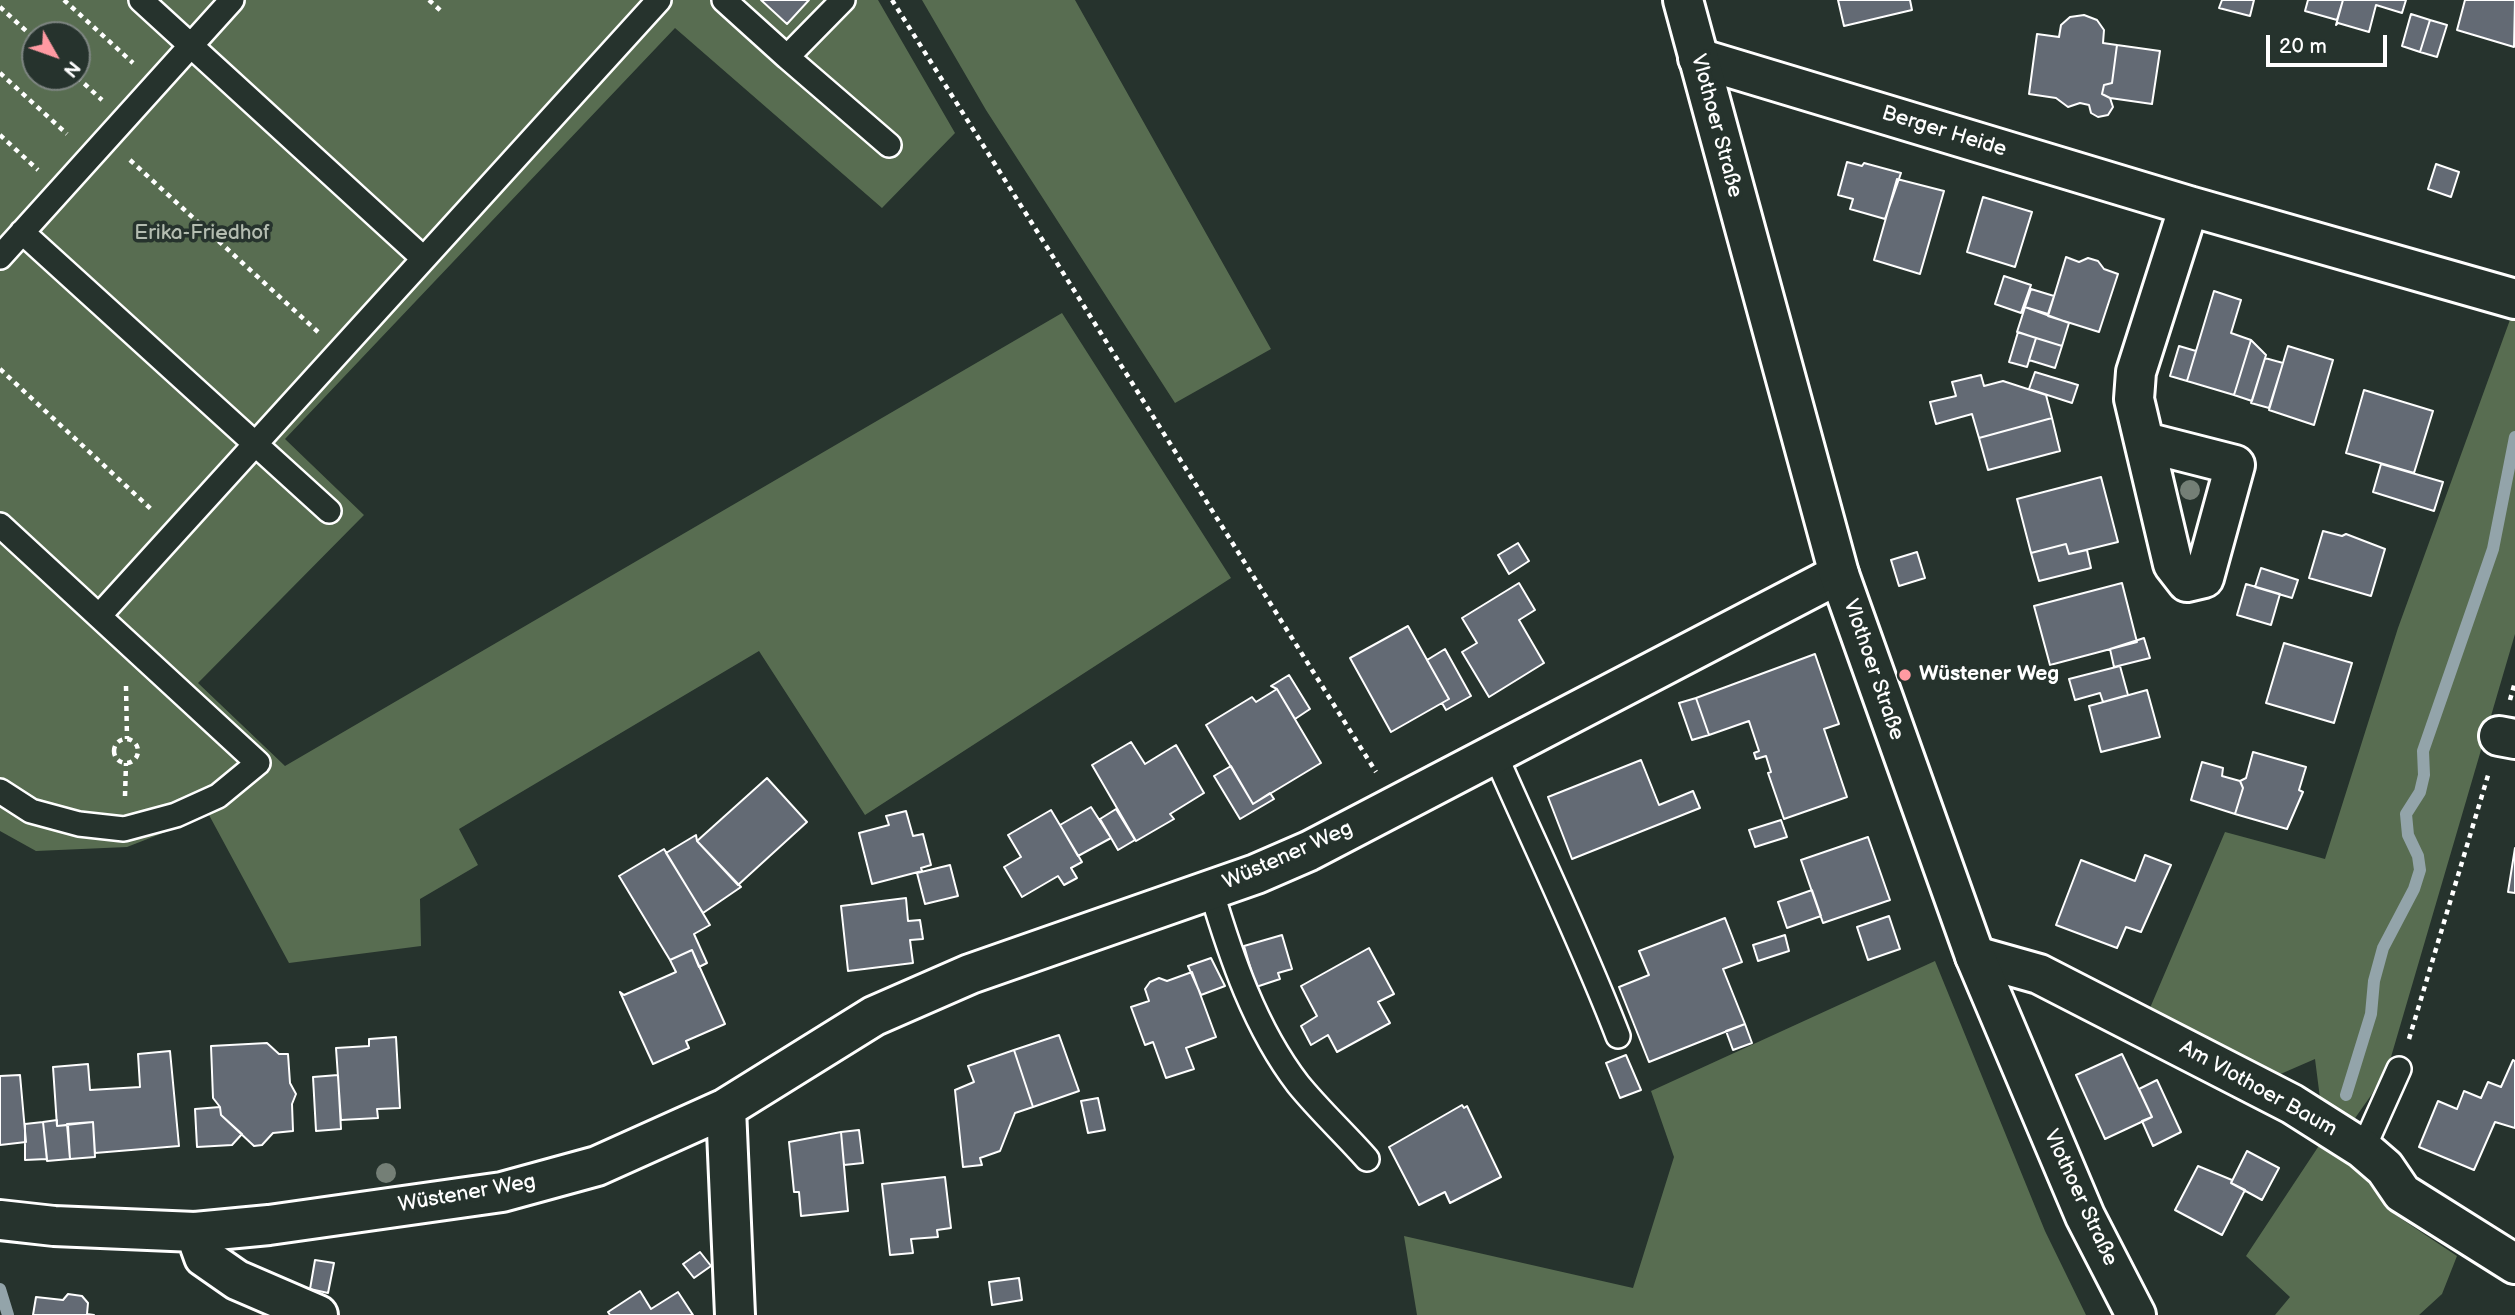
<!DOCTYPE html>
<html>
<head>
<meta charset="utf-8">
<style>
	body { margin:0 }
	#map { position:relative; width:2515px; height:1315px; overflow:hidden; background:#26332d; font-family:"Balsamiq Sans",sans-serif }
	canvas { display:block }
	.north { position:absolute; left:21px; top:21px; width:70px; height:70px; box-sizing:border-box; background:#26332d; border:2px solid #7d8581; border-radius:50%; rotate:130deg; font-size:19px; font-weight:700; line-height:28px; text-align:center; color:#fff }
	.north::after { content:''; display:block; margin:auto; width:24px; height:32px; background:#ff9aa2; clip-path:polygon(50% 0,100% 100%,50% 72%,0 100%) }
	.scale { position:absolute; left:2266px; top:35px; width:121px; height:32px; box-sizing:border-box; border:4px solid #fff; border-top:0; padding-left:9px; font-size:21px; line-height:24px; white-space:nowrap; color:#fff; -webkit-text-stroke:5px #26332d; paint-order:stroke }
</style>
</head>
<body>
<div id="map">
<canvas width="2515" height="1315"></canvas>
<div class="north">N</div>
<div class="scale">20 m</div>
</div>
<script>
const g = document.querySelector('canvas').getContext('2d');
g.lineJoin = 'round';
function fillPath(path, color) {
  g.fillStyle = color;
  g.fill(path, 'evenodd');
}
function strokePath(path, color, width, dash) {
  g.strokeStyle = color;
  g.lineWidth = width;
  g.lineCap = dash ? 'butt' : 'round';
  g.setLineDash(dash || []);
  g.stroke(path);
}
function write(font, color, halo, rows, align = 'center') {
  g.font = font + ' "Balsamiq Sans",sans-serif';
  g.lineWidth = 7;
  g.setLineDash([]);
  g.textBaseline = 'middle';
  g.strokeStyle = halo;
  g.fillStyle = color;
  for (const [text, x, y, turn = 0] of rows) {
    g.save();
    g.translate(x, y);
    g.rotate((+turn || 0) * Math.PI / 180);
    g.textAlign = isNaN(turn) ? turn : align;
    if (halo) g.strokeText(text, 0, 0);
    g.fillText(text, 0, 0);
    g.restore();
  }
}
const green = new Path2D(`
	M0,0H878L955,133L882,208L675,28L285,439L364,515L198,683L285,766L1062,313L1231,578L865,815L759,651L459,829L478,865L420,899L421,946L289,963L209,815L127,847L36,851L0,831ZM35,35H77V77H35Z
	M922,0H1075L1271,349L1175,403L986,110Z
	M2515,306V634L2391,1057L2372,1094L2353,1121L2321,1106L2315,1059L2269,1079L2147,1015L2225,832L2325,859L2398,628Z
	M1935,961L2045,1231L2086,1315H1417L1404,1236L1633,1288L1674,1157L1651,1091Z
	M2324,1138L2381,1179L2394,1214L2457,1256L2442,1294L2419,1315H2275L2290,1297L2246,1256Z`);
const stream = new Path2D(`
	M2346,1095L2371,1014L2374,981L2383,948L2414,889L2420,870L2418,856L2408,835L2406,814L2420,792L2424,775L2423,751L2493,549L2515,437
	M0,1289L8,1315`);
const building = new Path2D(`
	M761,0H809L787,24Z
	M1838,0H1910L1912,10L1844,26Z
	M2222,0H2254L2250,16L2219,8Z
	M2308,0H2343L2337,20L2305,11Z
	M2343,0H2406L2402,13L2376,5L2369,32L2338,23L2336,25Z
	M2465,0H2515L2514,47L2457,30Z
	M2411,14L2430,20L2420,52L2402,46Z
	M2084,15L2097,20L2104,30L2103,43L2117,45L2112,83L2104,85L2102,94L2110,98L2113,107L2108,115L2098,117L2091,113L2089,105L2080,103L2068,107L2056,98L2029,94L2037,34L2059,37L2061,25L2070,17Z
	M2430,20L2447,25L2437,57L2420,52Z
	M2117,45L2160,51L2152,104L2110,98L2102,94L2104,85L2112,83Z
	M1847,162L1862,166L1864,163L1901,173L1885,219L1850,209L1853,199L1838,195Z
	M2436,164L2459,172L2451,197L2428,189Z
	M1897,179L1944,191L1920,274L1874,260Z
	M1983,197L2032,212L2015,267L1967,252Z
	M2066,257L2079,262L2088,258L2098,261L2104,269L2118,274L2099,332L2048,316Z
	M2004,276L2031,285L2021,313L1995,304Z
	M2031,289L2054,296L2048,314L2025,307Z
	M2214,291L2241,300L2231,333L2251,340L2234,395L2187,381Z
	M2025,307L2069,323L2062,346L2017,332Z
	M2018,332L2036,338L2027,367L2009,362Z
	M2036,338L2062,346L2055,368L2029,360Z
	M2251,340L2266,355L2252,401L2234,395Z
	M2179,346L2196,351L2187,381L2170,376Z
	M2288,346L2333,360L2314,425L2269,410Z
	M2265,358L2283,363L2269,408L2251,403Z
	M2035,372L2078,385L2072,403L2029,389Z
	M1981,375L1984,386L2003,381L2046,395L2052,418L1979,438L1972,414L1936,424L1930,402L1956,396L1952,382Z
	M2364,390L2433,411L2414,473L2346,453Z
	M2052,418L2060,451L1988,470L1979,438Z
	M2381,464L2443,482L2434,511L2373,492Z
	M2101,477L2118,542L2069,554L2066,544L2031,553L2017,499Z
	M2323,531L2342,536L2346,534L2385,549L2371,596L2309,578Z
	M1518,543L1529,561L1509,574L1498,555Z
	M2066,544L2069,554L2087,550L2091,568L2039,581L2031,553Z
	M1917,552L1925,578L1899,586L1891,560Z
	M2261,568L2298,580L2292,598L2255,587Z
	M1519,583L1535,610L1519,620L1544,663L1489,697L1462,652L1477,643L1462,618Z
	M2122,583L2137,642L2050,665L2034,606Z
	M2246,584L2280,594L2271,625L2237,615Z
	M1408,626L1449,699L1391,732L1350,658Z
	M2144,638L2150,658L2114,667L2110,649Z
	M2284,643L2352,663L2334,723L2266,703Z
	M1445,649L1471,696L1446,710L1442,703L1449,699L1427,660Z
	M1815,654L1839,724L1824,729L1847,797L1784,819L1768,773L1771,772L1766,756L1756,759L1754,753L1759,751L1749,721L1709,735L1696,698Z
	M2120,666L2128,695L2103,702L2100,693L2075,700L2069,679Z
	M1289,675L1310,709L1295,719L1277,689L1271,686Z
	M1277,689L1321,763L1253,804L1206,725L1252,697L1256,702Z
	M2147,690L2160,737L2101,752L2089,706Z
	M1696,698L1709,735L1692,740L1679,703Z
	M1131,742L1145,764L1176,745L1204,793L1170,814L1174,819L1136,841L1092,765Z
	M2253,752L2306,767L2299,790L2303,792L2287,829L2235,814L2243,788L2240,781L2246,778Z
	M1641,760L1659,805L1693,791L1700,808L1572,859L1548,797Z
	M2202,762L2223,768L2222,776L2240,781L2243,788L2235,814L2191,800Z
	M1231,766L1253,804L1270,793L1274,799L1240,819L1214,776Z
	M767,778L807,822L738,885L697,841Z
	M1091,807L1111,838L1078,856L1060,825Z
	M1116,809L1135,840L1118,850L1100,819Z
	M1051,810L1082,862L1071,868L1077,878L1064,885L1058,876L1022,897L1004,867L1021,857L1008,835Z
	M906,811L913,836L923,834L931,865L921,868L922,871L872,884L859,833L889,825L886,816Z
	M1781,820L1787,837L1755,847L1749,830Z
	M696,835L697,841L741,887L703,913L666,853Z
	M1868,837L1890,900L1823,923L1801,860Z
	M2515,848V893L2508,892Z
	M664,849L710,925L694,934L707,963L699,967L692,950L670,960L619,876Z
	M2145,855L2171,865L2141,932L2126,927L2117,948L2056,925L2081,860L2135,881Z
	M950,865L958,896L925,904L917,873Z
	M1812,890L1821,916L1787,928L1778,902Z
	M906,898L908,921L920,920L923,939L910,940L913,963L848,971L841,906Z
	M1889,916L1900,949L1868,960L1857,927Z
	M1725,918L1742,962L1723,969L1745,1024L1649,1062L1619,987L1649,975L1639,951Z
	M1282,935L1292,969L1278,973L1280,979L1256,987L1244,946Z
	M1785,935L1789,951L1758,961L1753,945Z
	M1369,948L1394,994L1378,1002L1390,1023L1337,1052L1328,1035L1311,1045L1301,1026L1317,1016L1301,986Z
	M692,950L725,1024L686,1041L689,1048L653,1064L620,992L624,995L676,972L670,960Z
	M1211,958L1225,986L1201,995L1188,966Z
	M1192,972L1216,1037L1186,1048L1194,1069L1166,1078L1153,1042L1145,1045L1131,1007L1149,1001L1145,989L1150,982L1159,978L1167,981Z
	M1745,1024L1752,1043L1733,1050L1726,1031Z
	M1059,1035L1079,1091L1033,1107L1014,1050Z
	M396,1037L400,1108L377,1109L378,1118L341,1120L336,1048L369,1046V1039Z
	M267,1043L279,1054H288L290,1083L296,1094L292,1104L293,1131L273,1133L262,1145L254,1146L221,1115L220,1107L213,1098L211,1046Z
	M1014,1050L1033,1107L1015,1113L1000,1151L980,1158L982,1165L963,1167L955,1090L974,1082L968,1066Z
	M170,1051L179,1146L95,1153L93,1122L57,1126L53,1067L88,1064L90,1090L140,1087L138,1054Z
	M2122,1054L2152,1117L2105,1139L2076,1075Z
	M1626,1055L1641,1090L1620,1098L1606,1063Z
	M2513,1060L2515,1061V1128L2495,1122L2474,1170L2419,1147L2438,1101L2457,1109L2464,1091L2481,1098L2488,1082L2501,1087Z
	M20,1075L26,1142L0,1145V1076Z
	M338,1075L341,1129L316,1131L313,1077Z
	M2157,1080L2181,1132L2153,1146L2142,1121L2152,1117L2139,1089Z
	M1098,1098L1105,1130L1088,1133L1081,1101Z
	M1462,1105L1464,1108L1467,1106L1501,1177L1450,1203L1445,1192L1419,1205L1389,1147Z
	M220,1107L221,1115L242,1134L232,1145L197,1147L195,1109Z
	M57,1120V1126L68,1125L70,1159L47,1161L43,1122Z
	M43,1122L47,1159L25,1160V1124Z
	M93,1122L95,1157L70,1159L67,1124Z
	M859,1130L863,1163L844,1165L841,1132Z
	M841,1132L848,1211L801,1216L799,1192H794L789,1142Z
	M2247,1151L2279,1168L2262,1200L2231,1183Z
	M2198,1166L2232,1180L2231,1183L2245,1190L2222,1235L2175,1210Z
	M945,1177L951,1228L937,1230L938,1237L911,1239L913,1253L890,1255L882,1184Z
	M700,1252L711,1266L694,1278L683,1264Z
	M315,1260L334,1263L328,1293L310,1289Z
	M1019,1278L1022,1300L992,1305L989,1282Z
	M640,1291L651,1309L678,1292L693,1315H610L608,1312Z
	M68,1294L82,1296L88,1303L87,1314L94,1315H33L36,1297L63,1300Z`);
const path = new Path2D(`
	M64,0L133,63
	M429,0L441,11
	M892,0L1376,772
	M0,7L35,39
	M0,73L67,134
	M77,77L102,100
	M0,135L38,170
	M130,160L318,332
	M0,369L152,510
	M126,686L127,739
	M2510,700L2515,682
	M114 751a12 12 0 1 1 24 0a12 12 0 1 1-24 0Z
	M125,796L126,763
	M2409,1039L2489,772`);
const lane = new Path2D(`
	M141,0L423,258
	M724,0L787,57L843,0
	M787,57L889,145
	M22,232L329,511
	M0,257L232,0
	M0,525L258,763L218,796L176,815L124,829L79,824L31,811L0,791
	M99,616L659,0
	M1495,754C1536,848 1581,940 1618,1036
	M1211,890C1231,957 1255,1028 1298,1084C1319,1110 1345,1134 1367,1159
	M2363,1149L2399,1069`);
const street = new Path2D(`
	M1698,58L2189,206L2515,299
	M2145,442L2235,465L2204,578L2187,582L2173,564L2134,399L2136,372L2189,206
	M2499,736L2515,739
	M1975,956L2039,974L2292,1104L2363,1149L2385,1168L2402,1193L2515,1264
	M726,1108L735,1315
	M0,1220L54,1226L195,1232L269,1225L502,1192L597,1166L726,1108L874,1016L970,974L1256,874L1309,851L1839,574
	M195,1232L204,1257L237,1280L318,1315`);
const secondary = new Path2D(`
	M1683,0L1839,574L1975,956L2085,1216L2136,1315`);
const trees = [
	[2190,490],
	[386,1173]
];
const markers = [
	[1905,675,7,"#ff9aa2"]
];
const streetNames = [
	["Vlothoer Straße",1716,126,75],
	["Berger Heide",1944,132,17],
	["Vlothoer Straße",1873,670,71],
	["Wüstener Weg",1288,856,-24],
	["Am Vlothoer Baum",2258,1089,29],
	["Wüstener Weg",467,1194,-10],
	["Vlothoer Straße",2080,1198,65]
];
const parkNames = [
	["Erika-Friedhof",202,234]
];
const poiNames = [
	["Wüstener Weg",1919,675]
];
fillPath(green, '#586d51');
strokePath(stream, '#93a4aa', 12);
fillPath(building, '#636a74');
strokePath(building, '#fff', 2);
strokePath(lane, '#fff', 28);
strokePath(street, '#fff', 44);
strokePath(secondary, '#fff', 44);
strokePath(path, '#fff', 4.5, [5, 5]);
strokePath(lane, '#26332d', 23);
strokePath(street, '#26332d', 38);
strokePath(secondary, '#26332d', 38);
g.fillStyle = '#747f76';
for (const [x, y] of trees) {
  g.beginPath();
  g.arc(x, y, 10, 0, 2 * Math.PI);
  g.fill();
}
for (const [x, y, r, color] of markers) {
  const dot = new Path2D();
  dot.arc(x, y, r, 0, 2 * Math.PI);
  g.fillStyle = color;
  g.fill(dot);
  strokePath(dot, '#26332d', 2.5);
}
write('21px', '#fff', '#26332d', streetNames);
write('21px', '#b4bdb1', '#26332d', parkNames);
write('bold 21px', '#fff', '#26332d', poiNames, 'left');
</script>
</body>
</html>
